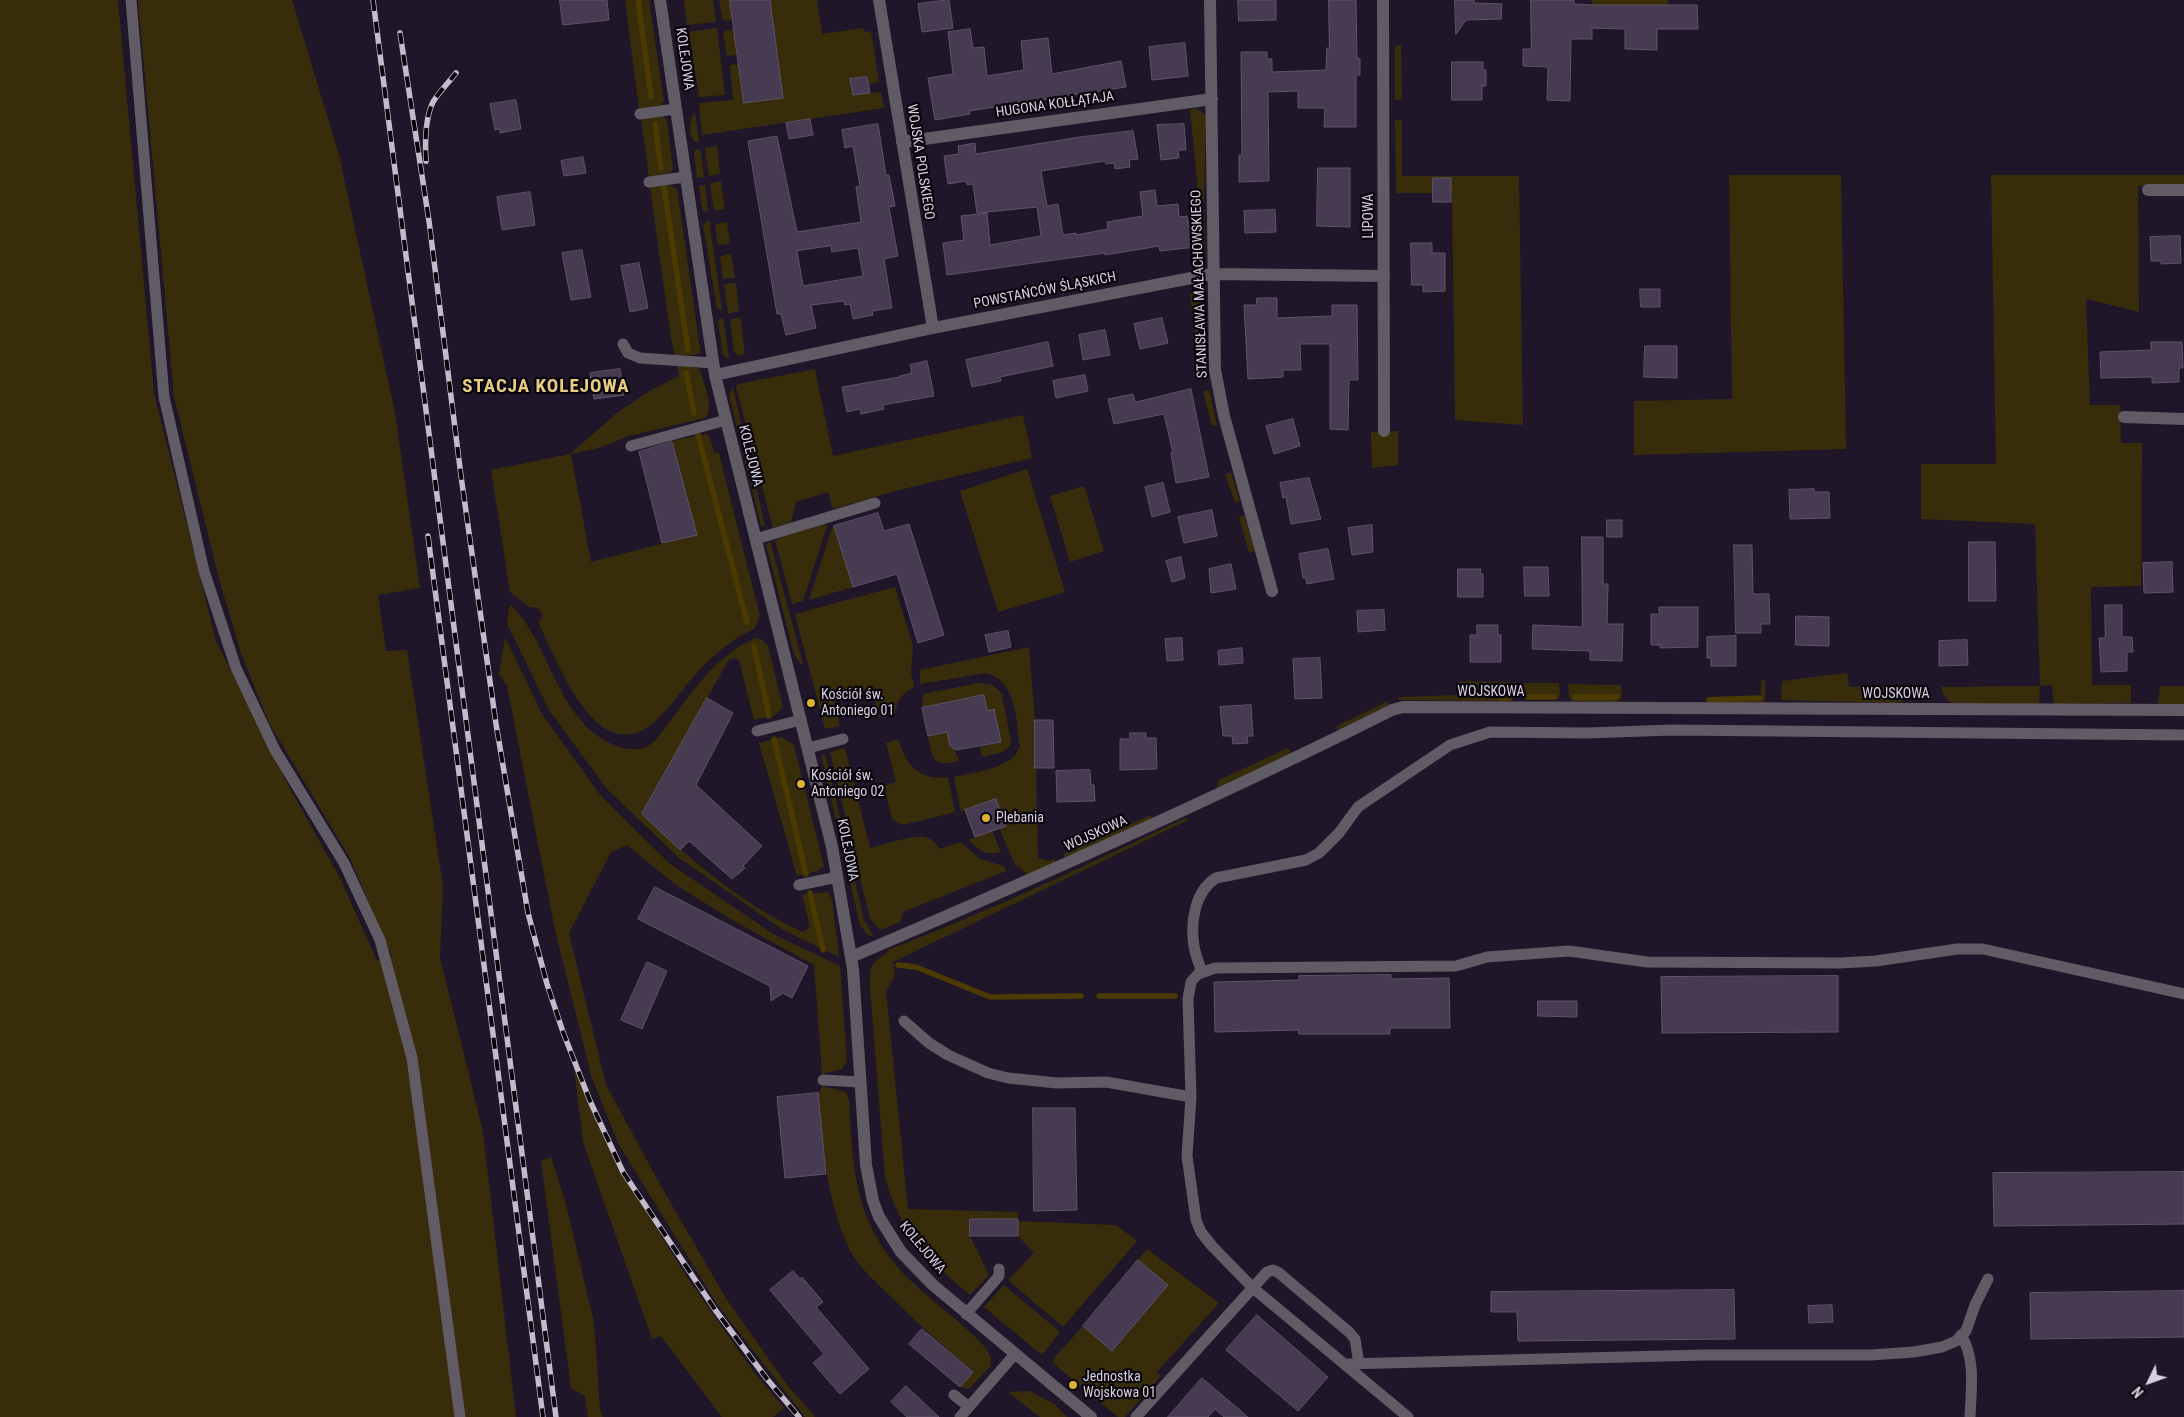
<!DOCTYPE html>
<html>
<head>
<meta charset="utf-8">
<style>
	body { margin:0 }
	#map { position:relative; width:2184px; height:1417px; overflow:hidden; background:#201629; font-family:"Roboto Condensed",sans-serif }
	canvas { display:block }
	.north { position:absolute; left:2124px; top:1357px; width:50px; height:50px; -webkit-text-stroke:4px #08040b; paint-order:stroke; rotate:228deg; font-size:14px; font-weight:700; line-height:20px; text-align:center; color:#d8d1df }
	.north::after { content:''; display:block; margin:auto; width:18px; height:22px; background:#d8d1df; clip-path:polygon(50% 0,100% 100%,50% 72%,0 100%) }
</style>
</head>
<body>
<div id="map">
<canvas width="2184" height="1417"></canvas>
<div class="north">N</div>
</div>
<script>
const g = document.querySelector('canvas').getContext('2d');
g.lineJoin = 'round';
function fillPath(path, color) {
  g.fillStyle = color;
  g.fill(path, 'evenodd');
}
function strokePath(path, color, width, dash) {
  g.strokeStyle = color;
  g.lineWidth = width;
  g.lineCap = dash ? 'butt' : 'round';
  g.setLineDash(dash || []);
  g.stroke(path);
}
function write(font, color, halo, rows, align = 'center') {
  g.font = font + ' "Roboto Condensed",sans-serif';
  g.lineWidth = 4.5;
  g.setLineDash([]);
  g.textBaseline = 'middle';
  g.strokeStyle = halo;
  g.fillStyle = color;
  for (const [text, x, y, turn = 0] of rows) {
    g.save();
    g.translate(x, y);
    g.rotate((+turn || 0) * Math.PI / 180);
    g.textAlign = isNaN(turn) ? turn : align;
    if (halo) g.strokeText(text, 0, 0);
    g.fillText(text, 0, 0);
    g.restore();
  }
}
const green = new Path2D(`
	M0,0H118L154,393L216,641L288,785L340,878L377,961L392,957L350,858L269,723L241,653L219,579L174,397L138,0H292L339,155L395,413L420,588L378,595L386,651L407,650L443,886L440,958L483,1132L516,1417H0Z
	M625,0H649L664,101L659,106L639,109Z
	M684,0H713L716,22L687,25Z
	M719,0H730L733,20L723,21Z
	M770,0H817L822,34L863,28L864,32L871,31L879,82L869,84L867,77L850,79L853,95L881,92L884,108L702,135L699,103L733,100L730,65L739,64L744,103L783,98Z
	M1592,0H1668L1669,5H1592Z
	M717,28L725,95L699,97L689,32Z
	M734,29L737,55L727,56L723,32Z
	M1401,45L1402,99L1395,100V46Z
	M1196,108L1205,115L1206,118L1204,202L1199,200L1190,110Z
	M695,112L699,142H695C687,133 689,122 695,112Z
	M663,116L667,120L673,170L669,173L649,177L641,119Z
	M1395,120H1402V176H1519L1523,425L1455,420L1452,193H1396Z
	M717,146L720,174L709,176L705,148Z
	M700,149L704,177L697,178L694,154L695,150Z
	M1729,175H1841L1846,449L1634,455V401L1732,399Z
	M1991,175H2184V185L2138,186L2139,312L2086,299L2090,405H2120L2121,443H2142L2141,586L2091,587L2092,685H2131V703L2054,704L2052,685L2040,686L2039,704L1952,703C1946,699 1943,695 1941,687L2040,686L2035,524L1921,519V464H1996Z
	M721,181L725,209L714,210L710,183Z
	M664,182L677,189L700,349V353L695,355L675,356L671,338L650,187Z
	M705,185L708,211L705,212L702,209L699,186Z
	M1199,210H1204L1205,257L1203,263L1194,268V262L1200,258Z
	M709,220L722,310L717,309L703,225Z
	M727,222L730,244L718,245L715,224Z
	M731,254L735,278L723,279L720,256Z
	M736,283L739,311L728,314L724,284Z
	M1190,293L1197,295L1199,303H1205L1207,373L1200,378Z
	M723,317L729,359L723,355L718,321Z
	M740,317L745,354L738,356L734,351L730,320Z
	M677,364L697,368L700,370C703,383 715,408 705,418L629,436L599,448L571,454L591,562L696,535L672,441L708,434L715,453H719L760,616L755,628C750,632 744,633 739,637C729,643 718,652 709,660C688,679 675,704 653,723C597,770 557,661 540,626L539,621L543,616L538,608L529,607L510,592L491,470L570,454L617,413L648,392L679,376Z
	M815,369L833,456L1023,415L1032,458L899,490L833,509L828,492L796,502L791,522L773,528L736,387L738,384Z
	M733,387L744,435L739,436L729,395Z
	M1209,390L1217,425L1212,426L1203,391Z
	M1398,431V465L1372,468L1371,432Z
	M747,447L765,526H761L742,448Z
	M1027,469L1065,592L998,612L960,491Z
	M1231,473L1240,501L1235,503L1225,474Z
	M1084,486L1104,551L1070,562L1050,496Z
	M1244,515L1255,551L1249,553L1239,517Z
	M823,522L827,526L803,601L792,604L775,540Z
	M834,526L853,587L809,600L832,528Z
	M770,541L803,664H800L794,654L766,544Z
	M895,587L913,646L911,672L914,687C901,694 897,700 895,714L879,718L872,688L833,698L840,726L825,729L795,614Z
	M510,604C516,610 522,617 527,625C554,666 566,729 619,747C633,751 643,751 655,741C684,705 711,656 756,638L761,639L768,646L783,708L775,715L754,720L739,660L734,658L729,659L642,814C691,860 741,904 803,932L810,927L802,895L828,892L832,899L839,957L783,930L679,858L607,789L549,710L507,623Z
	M505,637L542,714L601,796L670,864L775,935L840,966L847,1061L842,1069L822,1074L814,965L734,921L676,885L627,845L611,852L569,933L606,1085L662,1188L727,1300L788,1386L815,1417H805L717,1304L619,1145L591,1075L556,935L507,686L499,674Z
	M1029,647L1035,720L1038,858L1050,861L1054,858L1056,864L1032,877L1026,874L1019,866L1016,867L999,828L1006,826L965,810L961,812L954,777C974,772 1014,769 1020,746C1015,719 1018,682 986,673L920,684V670Z
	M1847,673L1849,687H1922L1919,694L1898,703L1781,700L1782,681Z
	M1765,680V698L1763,703L1712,702L1709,700V697L1761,696V681Z
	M1460,681L1514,682L1515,696L1511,701L1399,700L1398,697L1458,695Z
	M979,683L993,685L1002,694L1011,742C1008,754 992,754 982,757L980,747L1001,742L994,710L987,711L984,695L922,708L923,694Z
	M1523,683H1559L1560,695L1558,699L1526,700L1524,697Z
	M1568,684L1621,685L1622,697L1616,702L1572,701L1569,697Z
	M2160,686H2184V704H2158Z
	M1388,701V705L1338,730L1337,726Z
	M947,732L959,761C932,767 934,761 928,736Z
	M781,737L794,745L824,866L817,871L797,876L759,743Z
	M898,739C906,765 919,781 948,777L955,812L903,825L892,819L884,786L896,782L886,743Z
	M845,748L870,848C885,845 915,833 928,838C933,840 937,845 940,849L960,842L980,859L1004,866L1006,871L903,912L900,922L880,930L870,919L830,752Z
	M1288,748L1290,753L1219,789L1217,787L1219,780Z
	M825,754L864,920L874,937L868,935L860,925L821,755Z
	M1151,815V821L1065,858L1064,857V854Z
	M1185,818L1188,820L893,962L895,976L886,991L908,1209L1018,1212V1219H970V1236L989,1275L970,1295C926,1258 901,1234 885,1177L870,988C870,968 868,965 886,954L888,950C990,911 1087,865 1185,818Z
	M992,831L1001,852C983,856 981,850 968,840Z
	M572,1050L586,1098L617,1166L689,1280L753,1371L784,1408L773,1417H722L661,1336L652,1339L583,1142Z
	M823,1086L846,1092L849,1100C853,1174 855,1227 911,1281C935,1304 963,1323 985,1347L991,1358V1366L969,1389L960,1387L973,1371C943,1346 914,1320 886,1292C874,1280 859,1267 851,1252C826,1203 823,1146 818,1093Z
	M551,1157L565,1201L594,1322L600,1410L603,1417H588L585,1396L571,1388L541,1161Z
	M1018,1221L1116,1225L1137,1241L1063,1327L1008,1280L1034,1253L1018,1236Z
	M1147,1249L1219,1303L1157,1372L1161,1376L1125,1417H1118L1053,1363L1056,1356L1083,1326L1113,1351L1168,1285L1138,1260Z
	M1004,1285L1060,1332L1042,1355L984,1307Z
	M1030,1391L1054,1404L1067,1417H1040L1008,1392Z`);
const stream = new Path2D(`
	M638,0L651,96
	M655,124L661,168
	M664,187L688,350
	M686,373L694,413
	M698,435L747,622
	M754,646L769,716
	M1529,697H1555
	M1575,697H1617
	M1500,698H1509
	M1709,700L1759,698
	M774,739L806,874
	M810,893L823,950
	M898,965L916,967L990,997L1081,996
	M1099,996H1175`);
const building = new Path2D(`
	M560,0H607L609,20L563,25Z
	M730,0H770L783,98L744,103Z
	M949,0L953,28L922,32L918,4Z
	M1238,0H1276V20L1239,21Z
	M1329,0H1356L1357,59L1360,58V75H1356V127H1324L1325,108H1298V91L1268,92L1269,181L1239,182V155H1242L1241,52H1267V59H1272V72L1326,70L1327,48H1329Z
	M1455,0H1474V3L1502,4L1501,19L1466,20L1456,34Z
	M1531,0H1574V4L1592,5H1697L1698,29H1657V50L1625,49V29L1592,28V39H1571L1570,101L1547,100L1548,67L1523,66V49H1531Z
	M970,29L973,48L984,47L987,76L1024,70L1021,41L1048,38L1052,74L1121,61L1126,87L969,111L970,114L935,120L928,78L953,74L948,32Z
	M1185,43L1188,76L1152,80L1149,47Z
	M1452,62H1483V70H1486V86H1482V100H1452Z
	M867,77L870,93L853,95L850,79Z
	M516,100L521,129L500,133V129L495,130L490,104Z
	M810,119L813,135L789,139L786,123Z
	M878,124L886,175H889L895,206L889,207L898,256L884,259L892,308L872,311L873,315L853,319L850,304L845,305L844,301L811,305L816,328L786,335L781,314H777L748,141L777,136L797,232L861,222L856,187L860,186L853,146L845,148L842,130ZM831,246L832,252L858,248L863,276L803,286L797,251Z
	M1184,124L1186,150H1178L1179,158L1161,160L1157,125Z
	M1133,131L1138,159L1129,160L1130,167L1115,169L1114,163L1106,164L1105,161L1041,171L1047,206L1058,204L1063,235L1076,233V235L1108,229L1107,222L1143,216L1140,192L1155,190L1157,206L1178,204L1179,217L1187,216L1189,227H1194L1196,247L1160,251L1159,246L1105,255V253L947,275L943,243L964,240L961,216L987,213L990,245L1041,236L1037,207L977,213L973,184L967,185L966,181L948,184L944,156L959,154L958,146L975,143L976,154L1080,137Z
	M583,157L586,173L564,176L561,161Z
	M1318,168H1350V227L1317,226Z
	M1433,178H1451V202H1433Z
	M530,192L535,225L502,230L497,197Z
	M1275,210L1276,232L1245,233L1244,211Z
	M2180,236L2181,263L2161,264V261H2151L2150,237Z
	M1411,243H1432V253H1445V291L1423,292V285H1412Z
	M582,250L591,297L571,300L562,253Z
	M639,263L648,308L630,312L621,266Z
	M1640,289H1660V307H1641Z
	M1257,298H1277V318L1332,316V305H1357L1358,380H1349L1348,430L1330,429V344H1300L1301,370H1283V377L1248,379L1244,305H1256Z
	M1162,318L1168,343L1140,349L1134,324Z
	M1105,330L1110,355L1083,360L1079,335Z
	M1048,342L1053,366L1000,377L1001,381L972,387L966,360Z
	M2151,342H2182L2183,368H2179V382L2152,383V377L2101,378L2100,352L2151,350Z
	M1645,346H1677V378L1644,377Z
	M927,361L934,396L883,405L884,409L861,414L860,409L847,412L842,387L900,377V376L912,373L910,365Z
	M620,369L624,395L594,399L590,373Z
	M1085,375L1088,391L1056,398L1053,381Z
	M1191,389L1209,477L1176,483L1171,453H1173L1164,414L1114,424L1108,399L1133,394L1135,402Z
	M1293,419L1300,446L1274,454L1266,426Z
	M672,442L697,535L662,543L639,452Z
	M1309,478L1321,519L1291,524L1286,497L1283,498L1280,483Z
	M1163,483L1170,512L1152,517L1145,487Z
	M1814,489L1815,492H1829L1830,518L1790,519L1789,490Z
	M1212,510L1217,536L1184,543L1178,517Z
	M878,513L884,531L909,524L944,635L918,643L897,574L853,587L834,526Z
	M1607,520H1622V537H1607Z
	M1372,525L1373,552L1352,555L1348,528Z
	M1582,537H1603V584H1608L1607,624H1623L1622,661L1590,660V651L1532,649L1533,625L1582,627Z
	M1969,542H1995L1996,601H1969Z
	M1734,545H1752L1753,594H1769L1770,624H1761V633H1736Z
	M1328,549L1334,579L1307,584L1305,577L1303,578L1299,554Z
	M1181,557L1185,578L1172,582L1166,561Z
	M2172,562L2173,592L2144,593L2143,563Z
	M1231,564L1236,589L1211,593L1209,569Z
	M1524,567H1548L1549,596H1525Z
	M1458,569H1481L1480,574H1483V597H1458Z
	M2105,605H2122V637H2132L2133,652H2127V671L2101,672L2099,638H2105Z
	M1659,607H1698V647L1660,648V645H1651V614H1659Z
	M1384,610L1385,630L1358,632L1357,611Z
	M1796,616L1829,617V646L1796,645Z
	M1477,625H1498V635H1501V662H1470V635H1477Z
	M1008,631L1011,647L989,652L985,635Z
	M1736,636V666H1711V658H1707V637Z
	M1182,638L1183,660L1167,661L1165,639Z
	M1967,640L1968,665L1939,666V641Z
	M1242,648L1243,663L1219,665L1218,651Z
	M1320,658L1322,698L1295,699L1293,659Z
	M984,695L987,711L994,709L1001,742L956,750L950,746L947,732L928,736L922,708Z
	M707,698L733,713L696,785L762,846L743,866L745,868L732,879L689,841L680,850L642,814Z
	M1251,705L1253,736H1247L1248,743L1233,744L1232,736H1223L1220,707Z
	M1035,720H1053L1054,768H1035Z
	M1130,733H1146V738H1156L1157,769L1120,770V739H1130Z
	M1090,770L1091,785H1094L1095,801L1057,802L1056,771Z
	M996,799L1006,826L975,837L965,810Z
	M655,887L808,966L792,998L783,993L771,1001L770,986L638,919Z
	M647,962L667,971L642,1029L621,1020Z
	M1391,975V979L1449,978L1450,1028H1390V1034H1299L1298,1030L1215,1032L1214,982L1299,980V976Z
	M1838,976V1032L1662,1033L1661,977Z
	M1538,1001H1577V1017L1538,1016Z
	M818,1093L826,1174L785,1178L777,1097Z
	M1033,1108H1075L1077,1210L1034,1211Z
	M2184,1172V1224L1994,1226L1993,1173Z
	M970,1219H1018V1236H970Z
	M1138,1260L1168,1285L1112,1351L1083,1326Z
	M793,1271L800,1279L802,1277L823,1302L816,1307L869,1369L840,1394L813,1363L824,1354L770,1290Z
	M1734,1290L1735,1339L1518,1341L1517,1312H1491V1292Z
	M2184,1291V1337L2031,1339L2030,1293Z
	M1832,1305L1833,1322L1809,1323L1808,1306Z
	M1257,1315L1328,1377L1298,1411L1226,1350Z
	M922,1329L973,1372L960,1387L909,1344Z
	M1202,1378L1248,1417H1224L1215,1409L1208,1417H1168Z
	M906,1386L939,1417H907L891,1402Z`);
const service = new Path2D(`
	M131,0L164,397L204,571L236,668L275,750L344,863L380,940L412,1058L460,1417
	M640,114L675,109
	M649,182L685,177
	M623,344L628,353L640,358L713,363
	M631,446L726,420
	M756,539L875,503
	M757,731L801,720
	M808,748L843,739
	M799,885L837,877
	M1202,972C1199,964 1195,954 1194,946C1190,922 1195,891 1216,878L1306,860L1319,853L1339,833L1358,807L1450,745L1490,732L1587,733L1672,730L2184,735
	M904,1021L929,1043L948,1055L988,1073L1008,1078L1057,1083L1106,1082L1191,1097
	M823,1080L860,1082
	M966,1314L999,1276V1269
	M1961,1335C1976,1359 1971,1390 1970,1417
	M1345,1364L1704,1355H1871L1914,1352L1942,1347L1956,1341L1966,1331L1975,1305L1988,1279
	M954,1395L969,1407
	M960,1417L1015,1354
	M1136,1417L1267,1272L1273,1270L1279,1273L1349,1332L1355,1339L1359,1364
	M1408,1417L1253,1288L1212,1246L1201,1232L1196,1220L1187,1156L1191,1097L1188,999L1191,982L1198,974L1215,968L1456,966L1487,957L1569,951L1647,962L1840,963L1876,961L1957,949H1983L2184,994`);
const minor = new Path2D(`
	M879,0L933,328
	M1210,0L1215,370L1224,416L1272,591
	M1383,0L1384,431
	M902,142L1212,99
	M2148,190H2184
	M715,375L933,328L1212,274L1384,276
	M2124,417L2184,419
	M851,957C1034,879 1215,799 1392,710L1403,707L2184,710`);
const tertiary = new Path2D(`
	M660,0L715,375L832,847L853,969L866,1165L873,1201L879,1217L901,1252L933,1285L1091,1417`);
const rail = new Path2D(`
	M373,0L556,1417
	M400,33L429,221L461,476L496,724L528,913L547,984L563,1032L590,1101L623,1172L716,1311L767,1379L799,1417
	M426,161C425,143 425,118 433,102C439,92 449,82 456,73
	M428,536L543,1417`);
const markers = [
	[811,703,5,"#dab333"],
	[801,784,5,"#dab333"],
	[986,818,5,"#dab333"],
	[1073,1385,5,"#dab333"]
];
const streetNames = [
	["KOLEJOWA",684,59,82],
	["HUGONA KOŁŁĄTAJA",1055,105,-8],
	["WOJSKA POLSKIEGO",920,162,81],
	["LIPOWA",1369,216,-90],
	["STANISŁAWA MAŁACHOWSKIEGO",1200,284,-92],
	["POWSTAŃCÓW ŚLĄSKICH",1045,291,-11],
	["KOLEJOWA",750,456,76],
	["WOJSKOWA",1491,692],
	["WOJSKOWA",1896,694],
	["WOJSKOWA",1096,834,-24],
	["KOLEJOWA",847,850,79],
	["KOLEJOWA",922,1248,50]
];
const poiNames = [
	["Kościół św.",821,695],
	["Antoniego 01",821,711],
	["Kościół św.",811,776],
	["Antoniego 02",811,792],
	["Plebania",996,818],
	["Jednostka",1083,1377],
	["Wojskowa 01",1083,1393]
];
const districtNames = [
	["STACJA KOLEJOWA",546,387]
];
fillPath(green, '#382d0b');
strokePath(stream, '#4c3b00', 5.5);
fillPath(building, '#463b50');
strokePath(building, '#5f536a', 1);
strokePath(service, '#605b65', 11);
strokePath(minor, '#605b65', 12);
strokePath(tertiary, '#605b65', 12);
strokePath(rail, '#c4bccb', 5.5);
strokePath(rail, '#08040b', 4, [11]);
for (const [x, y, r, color] of markers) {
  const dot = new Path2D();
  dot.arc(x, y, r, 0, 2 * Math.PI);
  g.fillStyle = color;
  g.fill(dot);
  strokePath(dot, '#08040b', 2);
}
write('14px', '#d8d1df', '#08040b', streetNames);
write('14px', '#d8d1df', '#08040b', poiNames, 'left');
g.letterSpacing = '1px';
write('bold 19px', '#e8cd81', '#08040b', districtNames);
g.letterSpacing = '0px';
</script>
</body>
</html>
